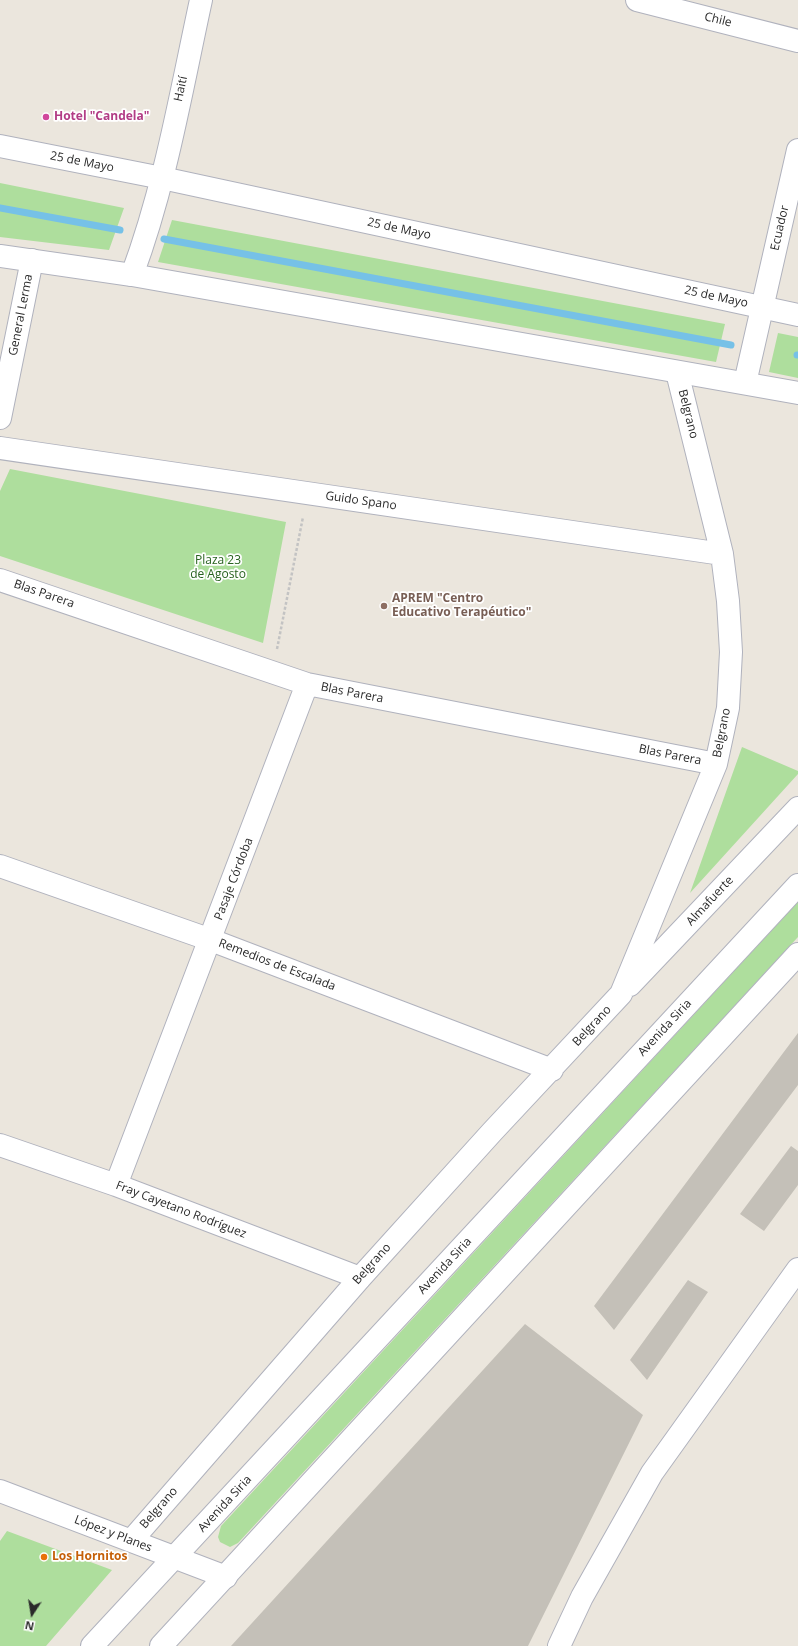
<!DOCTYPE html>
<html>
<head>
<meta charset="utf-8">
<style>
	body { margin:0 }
	#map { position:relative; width:798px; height:1646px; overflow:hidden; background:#ebe6dd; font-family:"Open Sans",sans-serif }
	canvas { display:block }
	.north { position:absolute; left:12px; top:1594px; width:40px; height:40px; -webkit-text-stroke:3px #fff; paint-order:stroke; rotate:192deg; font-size:11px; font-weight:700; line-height:16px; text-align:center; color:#2a2a2a }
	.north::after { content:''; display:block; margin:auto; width:14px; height:18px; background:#2a2a2a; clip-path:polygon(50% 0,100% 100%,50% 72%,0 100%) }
</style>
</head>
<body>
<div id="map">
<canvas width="798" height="1646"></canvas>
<div class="north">N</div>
</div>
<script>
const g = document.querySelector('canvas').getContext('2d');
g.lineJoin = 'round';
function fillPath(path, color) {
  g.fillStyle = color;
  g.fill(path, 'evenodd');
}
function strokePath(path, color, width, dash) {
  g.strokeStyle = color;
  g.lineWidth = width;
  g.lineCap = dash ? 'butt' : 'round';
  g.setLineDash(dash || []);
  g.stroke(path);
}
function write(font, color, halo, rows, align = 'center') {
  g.font = font + ' "Open Sans",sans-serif';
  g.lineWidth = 3.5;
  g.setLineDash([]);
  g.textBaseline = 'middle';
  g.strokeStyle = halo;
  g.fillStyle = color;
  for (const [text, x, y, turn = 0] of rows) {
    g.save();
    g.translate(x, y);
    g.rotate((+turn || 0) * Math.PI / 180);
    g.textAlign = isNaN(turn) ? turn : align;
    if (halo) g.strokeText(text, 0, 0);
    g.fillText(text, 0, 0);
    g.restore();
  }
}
const green = new Path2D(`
	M0,183L124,208L109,250L0,237Z
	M172,220L725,324L716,362L158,262Z
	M778,333L798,337V378L769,372Z
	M10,469L286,522L263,643L0,556V491Z
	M742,747L798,771V774L690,893Z
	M798,902V937L238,1543L230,1547L220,1542L218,1537L221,1526Z
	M7,1531L112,1570L46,1646H0V1541Z`);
const stream = new Path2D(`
	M0,208L120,230
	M164,239L731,345
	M797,355H798`);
const building = new Path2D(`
	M798,1033V1085L614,1330L594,1306Z
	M791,1146L798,1151V1185L764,1231L740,1214Z
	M688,1280L708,1292L647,1380L630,1360Z
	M525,1324L643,1415L528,1646H231Z`);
const path = new Path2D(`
	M277,649L303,517`);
const street = new Path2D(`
	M637,0L798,41
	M132,275C165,187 181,92 201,0
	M745,383L798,150
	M0,418L32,260
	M0,448L722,554
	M0,580L307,684L716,764
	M0,866L211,940L552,1070
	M630,985L798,808
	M0,1145L116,1185L360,1278
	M116,1185L307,684
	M0,1491L226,1577
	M131,1541L360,1278L492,1132L621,994L716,764L728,708L731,652L728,601L722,554L677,372
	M559,1646L582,1597L652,1473L798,1269`);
const secondary = new Path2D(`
	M0,146L162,178L798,315
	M0,256L132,275L798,393
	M92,1646L798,885
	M161,1646L798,954`);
const markers = [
	[46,117,4,"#d1479c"],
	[384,606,4,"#8d6e63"],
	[44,1557,4,"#e8710a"]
];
const streetNames = [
	["Chile",718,20,14],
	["Haití",181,89,-78],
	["25 de Mayo",82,162,11],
	["Ecuador",780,228,-77],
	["25 de Mayo",399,229,12],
	["25 de Mayo",716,297,12],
	["General Lerma",21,315,-79],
	["Belgrano",688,414,76],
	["Guido Spano",361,501,8],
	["Blas Parera",44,594,19],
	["Blas Parera",352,693,11],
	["Belgrano",722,733,-79],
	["Blas Parera",670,755,11],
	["Pasaje Córdoba",234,879,-69],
	["Almafuerte",710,901,-47],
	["Remedios de Escalada",277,965,21],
	["Belgrano",592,1026,-47],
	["Avenida Siria",665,1028,-47],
	["Fray Cayetano Rodríguez",181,1210,21],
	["Belgrano",372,1264,-48],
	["Avenida Siria",445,1266,-47],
	["Avenida Siria",225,1504,-47],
	["Belgrano",159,1508,-49],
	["López y Planes",113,1534,21]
];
const hotelNames = [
	["Hotel \"Candela\"",54,117]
];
const parkNames = [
	["Plaza 23",218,561],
	["de Agosto",218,575]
];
const educationNames = [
	["APREM \"Centro",392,599],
	["Educativo Terapéutico\"",392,613]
];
const foodNames = [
	["Los Hornitos",52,1557]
];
fillPath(green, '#aede9d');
strokePath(stream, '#76c1e7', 7);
fillPath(building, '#c4c0b8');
strokePath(street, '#b0b2bd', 24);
strokePath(secondary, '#b0b2bd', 24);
strokePath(path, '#c3c3c3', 2.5, [3, 2]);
strokePath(street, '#fff', 22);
strokePath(secondary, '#fff', 22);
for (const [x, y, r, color] of markers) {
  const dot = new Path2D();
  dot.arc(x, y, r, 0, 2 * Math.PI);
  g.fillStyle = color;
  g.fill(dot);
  strokePath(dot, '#fff', 1.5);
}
write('12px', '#2a2a2a', '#fff', streetNames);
write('bold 12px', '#b23c85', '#fff', hotelNames, 'left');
write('12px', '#28621f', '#fff', parkNames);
write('bold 12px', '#785e54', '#fff', educationNames, 'left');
write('bold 12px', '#c56008', '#fff', foodNames, 'left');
</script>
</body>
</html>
